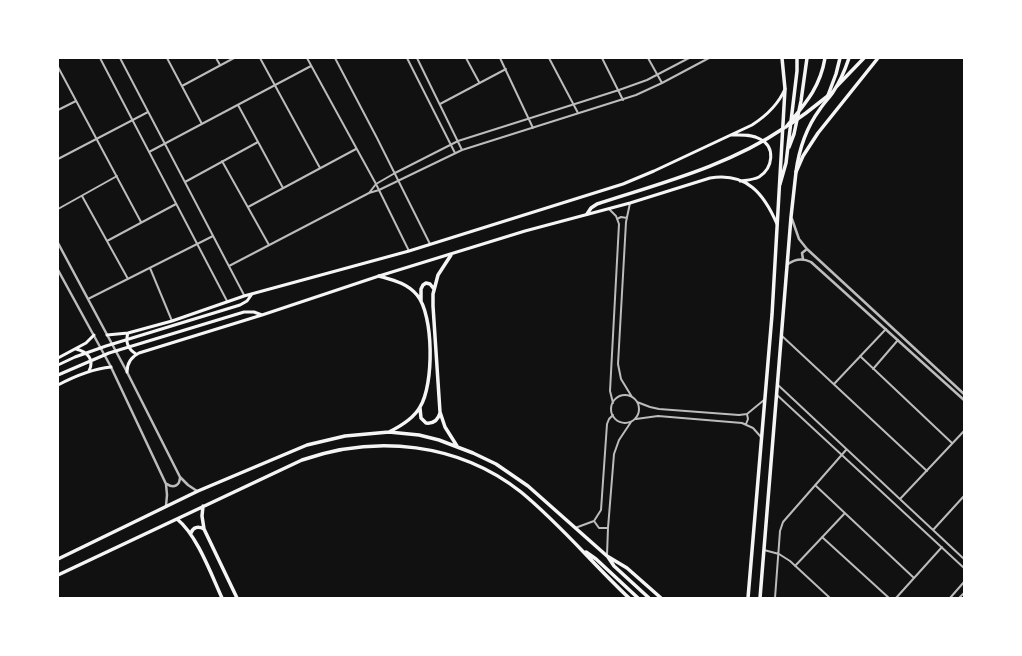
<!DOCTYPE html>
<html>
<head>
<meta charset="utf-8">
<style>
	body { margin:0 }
	#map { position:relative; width:1022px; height:656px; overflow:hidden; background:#111; font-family:Commissioner,sans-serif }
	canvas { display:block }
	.frame { position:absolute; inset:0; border:59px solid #fff; pointer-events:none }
</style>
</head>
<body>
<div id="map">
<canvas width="1022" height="656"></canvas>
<div class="frame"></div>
</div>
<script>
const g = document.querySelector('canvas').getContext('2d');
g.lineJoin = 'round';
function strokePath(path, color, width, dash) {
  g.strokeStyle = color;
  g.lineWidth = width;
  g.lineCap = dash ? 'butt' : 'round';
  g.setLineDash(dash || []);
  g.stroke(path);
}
const minor = new Path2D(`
	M100,58L227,301
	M120,58L244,295
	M167,58L202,124
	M216,58L220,65
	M260,58L320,168
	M307,58L376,184L409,251
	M335,58L377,138L430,244
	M407,58L455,153
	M417,58L462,150
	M466,58L479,82
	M500,58L533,128
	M549,58L578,113
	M602,58L623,100
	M648,58L662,83
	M58,67L141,222
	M182,86L234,58
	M440,104L506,69
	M238,105L283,188
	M58,110L76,101
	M149,152L311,66
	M58,159L148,112
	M222,161L269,245
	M185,182L258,142
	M369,193L376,184L395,173L458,141L619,90L647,80L689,58
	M82,196L128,279
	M630,203L626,222L618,364L621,379L632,397
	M248,207L356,149
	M58,209L117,176
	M609,209L616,216L619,224L610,391L613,403
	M617,219L621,217L627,218
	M107,241L176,204
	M229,266L369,193L379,190L462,150L636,95L662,83L709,58
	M150,268L172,321
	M88,299L213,236
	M782,336L927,471
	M860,356L952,443
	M873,369L898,340
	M834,384L886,329
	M778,385L964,559
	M777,395L964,568
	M611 409a14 14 0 1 1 28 0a14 14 0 1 1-28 0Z
	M637,402L650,407L659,409L739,415L747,414L764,400
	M636,419L658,416L742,423L753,428L761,437
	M746,424L748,419L747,414
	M815,485L914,578
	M900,499L964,431
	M594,521L599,528H608
	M575,528L594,521L601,510L607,424L609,419L613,415
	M933,530L964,496
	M822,537L889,598
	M764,550L779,554L790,561L830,598
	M607,555L608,528L614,454L619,440L631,422
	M795,566L845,513
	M775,598L780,531L783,522L846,450
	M896,598L942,547
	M950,598L964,582
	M959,598L964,593`);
const tertiary = new Path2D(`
	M792,219L799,239L807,249L964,394
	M58,243L127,372L180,477L188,485L197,491
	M803,259L802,253L807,249
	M788,264C795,259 803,258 811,262L964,400
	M58,270L111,367L166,484L167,495L166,506
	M167,484C174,489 180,485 180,477`);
const secondary = new Path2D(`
	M732,135C741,135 752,134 760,139C776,147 773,168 759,177C753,180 747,180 740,181
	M128,333C125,342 128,349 136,354
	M107,335L128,333L172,321L244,296L409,251L623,184L654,171L752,125C766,116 778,105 785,89
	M76,349C87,352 95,359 89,371
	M58,358L86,343L94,335
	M58,365L75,357L106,346L240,305L247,301L252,294
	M127,372C127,363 131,357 139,353L262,315L379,276L525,231L630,203L710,178C747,172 764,194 777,224
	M58,375L109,353L244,312H254L262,315
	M58,385C75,376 91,369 111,367`);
const primary = new Path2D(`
	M837,86L864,58
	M789,125L806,113L829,95
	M587,214L591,208L597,204C661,183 728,166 784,128
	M451,255L438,275L433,294V306L440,412L445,427L457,446
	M379,276C393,280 407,283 417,295C434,315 434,385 420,407C414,418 401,426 389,432
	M421,301V289L423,285L426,283L430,284L434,289
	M420,408L421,418L426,423C434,424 438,420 440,413
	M203,506L202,516L204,529L237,598
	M177,519C197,535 211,574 222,598
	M191,533C193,527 198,526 204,529
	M586,552L596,559L638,598
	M608,557L614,566L649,598
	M58,559L198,491L307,445L345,436L389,432L419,435L439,440L473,453L496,464L528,486L607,556L627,568L661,598
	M58,575L302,460C376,434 459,443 521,492C560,524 592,563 629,598
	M748,598L772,315L785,89L782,58
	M760,598L791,217L796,172L803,156L818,133L878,58`);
const trunk = new Path2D(`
	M827,98L836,74L840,58
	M786,127C805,104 820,88 825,58
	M789,147L794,134L801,101L807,58
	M796,172C799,149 806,128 820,109C824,103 829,98 833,92C840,82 845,70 849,58
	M780,184L786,163L797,71V58`);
strokePath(minor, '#bcbcbc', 2);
strokePath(tertiary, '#bcbcbc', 2.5);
strokePath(secondary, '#f5f5f5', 3);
strokePath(primary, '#f5f5f5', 3.5);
strokePath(trunk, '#f5f5f5', 3.5);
</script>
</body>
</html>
